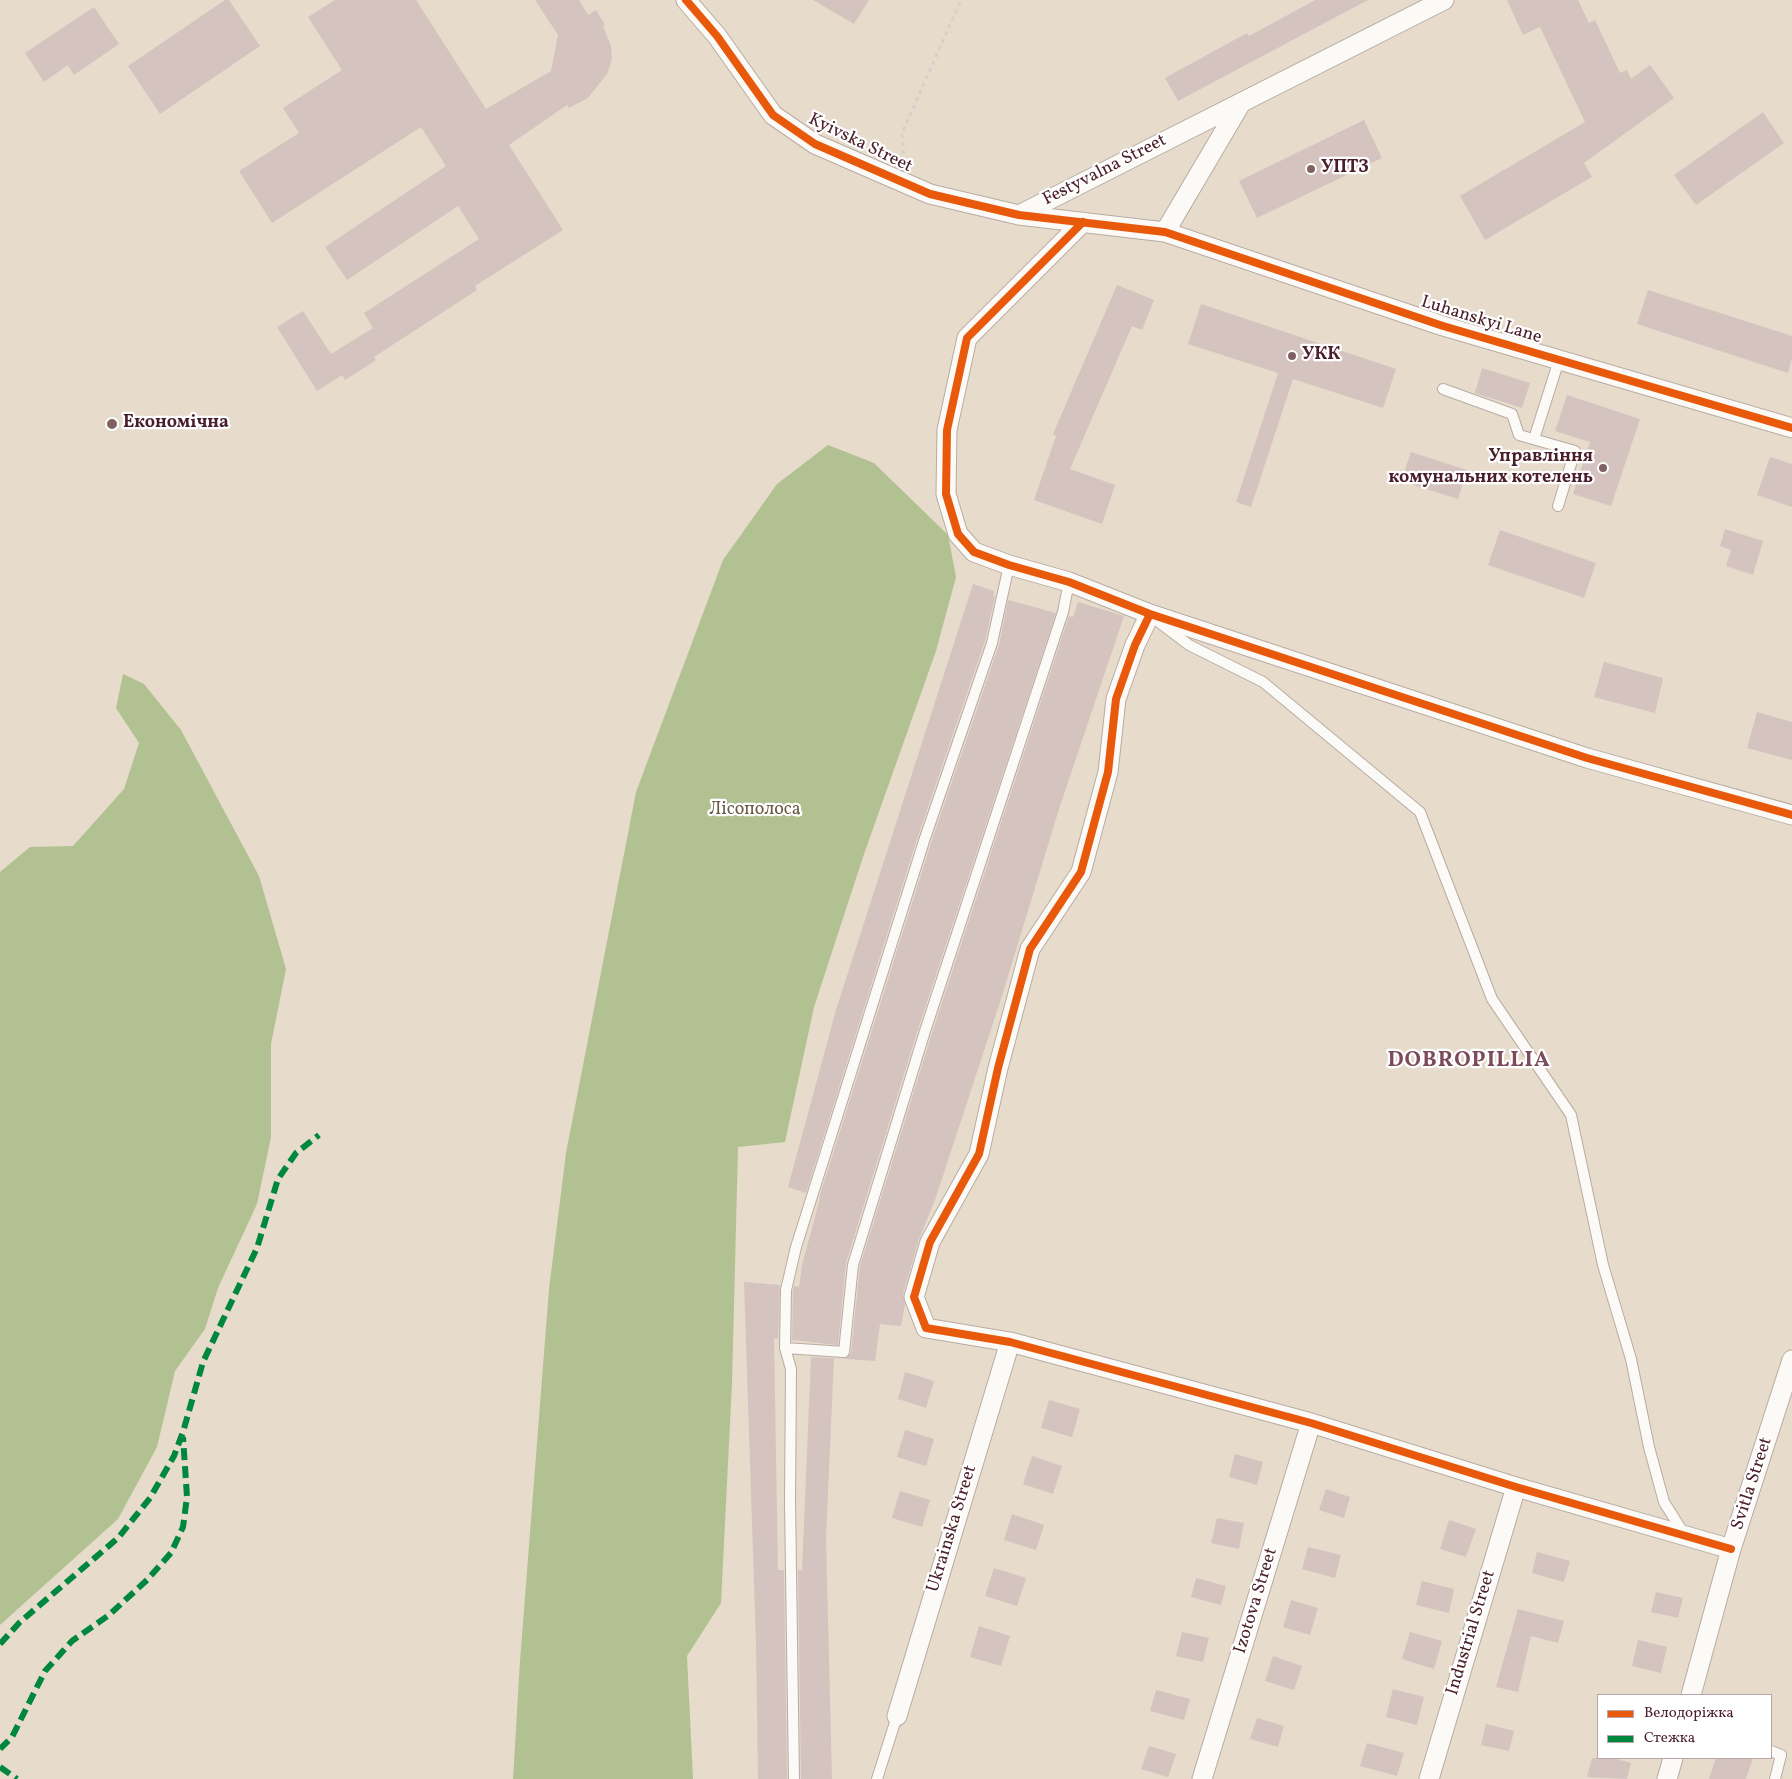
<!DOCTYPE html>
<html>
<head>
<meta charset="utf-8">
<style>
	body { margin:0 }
	#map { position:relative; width:1792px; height:1779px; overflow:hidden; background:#e7dbcb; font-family:Vollkorn,serif }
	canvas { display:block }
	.legend { position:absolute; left:1597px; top:1694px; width:175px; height:65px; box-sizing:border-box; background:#fff; border:1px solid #b7a5aa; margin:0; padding:6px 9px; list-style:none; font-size:15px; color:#4a1f2b }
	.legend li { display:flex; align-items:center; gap:10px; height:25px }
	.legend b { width:25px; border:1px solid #b7a5aa }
</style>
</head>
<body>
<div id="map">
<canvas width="1792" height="1779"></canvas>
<ul class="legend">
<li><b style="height:6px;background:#e8590c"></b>Велодоріжка</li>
<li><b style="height:6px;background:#00873e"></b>Стежка</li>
</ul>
</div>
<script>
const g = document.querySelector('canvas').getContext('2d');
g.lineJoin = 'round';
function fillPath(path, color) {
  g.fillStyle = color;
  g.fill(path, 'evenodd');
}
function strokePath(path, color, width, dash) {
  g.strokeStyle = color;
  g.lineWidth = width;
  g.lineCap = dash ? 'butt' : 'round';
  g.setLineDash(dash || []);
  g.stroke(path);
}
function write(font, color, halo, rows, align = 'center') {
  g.font = font + ' Vollkorn,serif';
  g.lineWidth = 4.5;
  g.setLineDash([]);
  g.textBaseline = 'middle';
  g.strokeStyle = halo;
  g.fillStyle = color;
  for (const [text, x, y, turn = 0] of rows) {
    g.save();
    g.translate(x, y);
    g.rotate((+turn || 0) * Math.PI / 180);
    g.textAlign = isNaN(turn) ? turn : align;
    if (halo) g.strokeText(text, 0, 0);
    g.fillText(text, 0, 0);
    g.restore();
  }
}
const forest = new Path2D(`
	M828,445L874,463L948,535L956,577L936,651L863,857L814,1007L785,1142L738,1147L732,1383L721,1603L687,1656L693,1779H513L520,1661L549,1289L566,1153L636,792L723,560L777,484Z
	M123,674L144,684L181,730L259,876L286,969L271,1044V1137L257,1204L218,1288L205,1329L175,1371L157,1447L118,1519L0,1625V872L30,847L73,846L124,789L139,743L116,708Z`);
const building = new Path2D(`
	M225,0H229L260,46L160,114L128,66Z
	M335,0H416L486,109L551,71L558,35L535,0H579L588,15L596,10L605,25L603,26L611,46L612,59L607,74L588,98L569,108L567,105L509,145L563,230L475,286L477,290L374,357L376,360L345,380L342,375L317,391L277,327L303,311L331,354L373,328L364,313L479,239L458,206L347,280L325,247L446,166L421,127L272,223L239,171L299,133L283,108L342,70L308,17Z
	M813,0H869L854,24Z
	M1315,0H1368L1178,101L1165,78L1247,33L1249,36Z
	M1507,0H1578L1589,23L1595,20L1620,73L1627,70L1631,79L1650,65L1674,98L1584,163L1592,177L1485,240L1460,196L1585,122L1540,27L1523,35Z
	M94,7L119,44L74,75L68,65L44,82L25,53Z
	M1763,112L1784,143L1696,205L1674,175Z
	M1364,120L1382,158L1257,218L1239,181Z
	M1117,285L1154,300L1142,330L1132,326L1070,469L1115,485L1102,524L1034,500L1056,436L1053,434Z
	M1648,290L1792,336V358L1788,373L1637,324Z
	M1201,304L1396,369L1383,408L1293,379L1251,507L1236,502L1278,373L1188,344Z
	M1482,368L1530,383L1522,408L1475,393Z
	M1567,395L1640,419L1611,506L1573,494L1590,442L1555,431Z
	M1411,452L1467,470L1458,499L1401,481Z
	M1770,457L1792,464V507L1757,495Z
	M1725,529L1763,541L1753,575L1726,566L1731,550L1720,546Z
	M1500,530L1596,563L1584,598L1488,565Z
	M973,584L994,591L993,596L995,597L985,641L917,839L806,1193L788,1187L836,1010Z
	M1008,600L1056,613L918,1029L846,1263L838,1345L792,1340L793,1291L794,1286L799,1287L802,1265L820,1198H819L931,843L999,645Z
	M1078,602L1124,616L1059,809L1002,996L935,1200L919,1239L903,1294L905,1304L901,1326L880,1324L875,1361L834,1358L826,1538L832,1779H801L798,1570H802L811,1357L844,1359L851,1353L860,1266L932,1033L1069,616L1073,617Z
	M1604,662L1663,678L1655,713L1594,697Z
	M1757,712L1792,722V760L1747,748Z
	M744,1282L780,1285L778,1339L774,1338L778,1570H784L787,1779H758L756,1643Z
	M905,1372L934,1381L926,1408L898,1399Z
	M1049,1400L1080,1409L1072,1437L1041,1428Z
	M905,1430L934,1439L926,1466L897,1457Z
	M1235,1454L1263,1462L1257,1485L1229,1477Z
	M1032,1456L1062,1466L1053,1494L1023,1484Z
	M1326,1489L1350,1497L1344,1518L1319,1510Z
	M900,1491L930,1500L922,1527L892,1518Z
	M1012,1514L1044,1525L1036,1550L1004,1540Z
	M1217,1518L1244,1523L1239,1549L1211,1543Z
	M1449,1520L1476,1529L1466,1557L1440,1549Z
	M1308,1547L1341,1555L1335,1578L1302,1569Z
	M1537,1552L1570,1561L1564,1582L1532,1573Z
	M994,1568L1026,1578L1017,1606L985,1596Z
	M1196,1578L1226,1586L1221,1605L1191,1597Z
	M1422,1581L1454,1589L1449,1613L1416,1605Z
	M1656,1592L1683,1598L1678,1618L1651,1612Z
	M1291,1600L1318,1608L1310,1635L1283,1627Z
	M1518,1609L1564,1621L1558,1643L1531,1636L1518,1692L1496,1687Z
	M979,1626L1010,1636L1001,1666L970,1657Z
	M1182,1632L1209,1638L1203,1662L1176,1656Z
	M1410,1632L1442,1641L1434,1669L1402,1659Z
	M1638,1640L1667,1647L1661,1673L1632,1666Z
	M1273,1656L1302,1666L1294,1690L1265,1681Z
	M1393,1689L1424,1697L1417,1725L1386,1717Z
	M1156,1690L1190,1699L1184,1720L1150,1711Z
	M1257,1718L1284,1726L1278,1747L1250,1739Z
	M1486,1724L1514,1731L1509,1751L1481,1745Z
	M1367,1743L1404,1753L1397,1776L1360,1766Z
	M1149,1746L1176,1754L1168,1777L1141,1769Z
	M1592,1758H1613L1631,1763L1627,1779L1587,1777Z
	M1716,1758H1753L1746,1779H1709Z`);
const path = new Path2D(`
	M904,162L902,133L961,0`);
const service = new Path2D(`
	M1443,389L1512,414L1519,435L1575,451L1558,506
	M1534,439L1559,360
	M1160,623L1189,645L1263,682L1420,812L1492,999L1571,1115L1603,1265L1631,1359L1649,1447L1664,1502L1684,1534
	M785,1348L844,1352L853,1265L925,1031L1063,612L1069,582
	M1771,1751L1781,1755L1775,1779
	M794,1779L790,1501L791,1369L785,1348L786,1290L796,1247L924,841L992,643L1009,565
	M877,1779L897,1716`);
const minor = new Path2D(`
	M686,0L717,36L773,115L815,144L930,194L1019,215L1165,232L1443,326L1792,428
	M1019,215L1444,0
	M1083,222L967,338L947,430L946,494L958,534L974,552L1009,565L1069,582L1150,614L1587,758L1792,815
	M1165,232L1241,103
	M1150,614L1135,645L1116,699L1108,772L1081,872L1030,949L998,1068L979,1154L930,1242L914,1297L926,1328L1010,1342L1311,1423L1516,1487L1731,1549
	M1691,1695L1731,1549L1792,1360
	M897,1716L1010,1342
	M1202,1779L1311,1423
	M1429,1779L1516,1487
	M1667,1779L1673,1758`);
const quiet = new Path2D(`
	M0,1644L20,1622L118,1538L150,1498L174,1456L183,1432L203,1362L257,1248L278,1179L296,1153L319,1135
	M0,1749L12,1737L45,1671L72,1641L109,1615L147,1580L171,1553L183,1527L187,1497L183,1437
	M0,1767L17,1779`);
const cycleway = new Path2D(`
	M686,0L717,36L773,115L815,144L930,194L1019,215L1165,232L1443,326L1792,428
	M1083,222L967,338L947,430L946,494L958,534L974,552L1009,565L1069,582L1150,614L1587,758L1792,815
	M1150,614L1135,645L1116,699L1108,772L1081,872L1030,949L998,1068L979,1154L930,1242L914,1297L926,1328L1010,1342L1311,1423L1516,1487L1731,1549`);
const markers = [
	[1311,169,5,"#816163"],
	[1292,356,5,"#816163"],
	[112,424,6,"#816163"],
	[1603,468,5,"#816163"]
];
const streetNames = [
	["Kyivska Street",860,144,26],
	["Festyvalna Street",1105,171,-27],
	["Luhanskyi Lane",1481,321,17],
	["Svitla Street",1753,1484,-72],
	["Ukrainska Street",953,1529,-73],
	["Izotova Street",1257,1601,-73],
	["Industrial Street",1472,1633,-73]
];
const poiNames = [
	["УПТЗ",1321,169],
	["УКК",1302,356],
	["Економічна",123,424],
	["Управління",1593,458,"right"],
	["комунальних котелень",1593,479,"right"]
];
const parkNames = [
	["Лісополоса",755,811]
];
const districtNames = [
	["DOBROPILLIA",1469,1062]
];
fillPath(forest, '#b1c191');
fillPath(building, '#d5c3c0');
strokePath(service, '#b8aca3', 12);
strokePath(minor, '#b8aca3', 21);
strokePath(path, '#d6d0cd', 3, [4, 4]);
strokePath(service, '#fbfaf7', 10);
strokePath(minor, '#fbfaf7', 19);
strokePath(quiet, '#00873e', 6, [12, 6]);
strokePath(cycleway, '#e8590c', 8);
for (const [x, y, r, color] of markers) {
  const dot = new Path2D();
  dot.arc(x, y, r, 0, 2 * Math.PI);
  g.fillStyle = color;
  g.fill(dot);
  strokePath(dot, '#fff', 2);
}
write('18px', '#4a1f2b', '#fff', streetNames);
write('bold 18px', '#4a1f2b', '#fff', poiNames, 'left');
write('18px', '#6a5a43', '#fff', parkNames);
g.letterSpacing = '1px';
write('bold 22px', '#7c4a5a', '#fff', districtNames);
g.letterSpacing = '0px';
</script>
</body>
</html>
